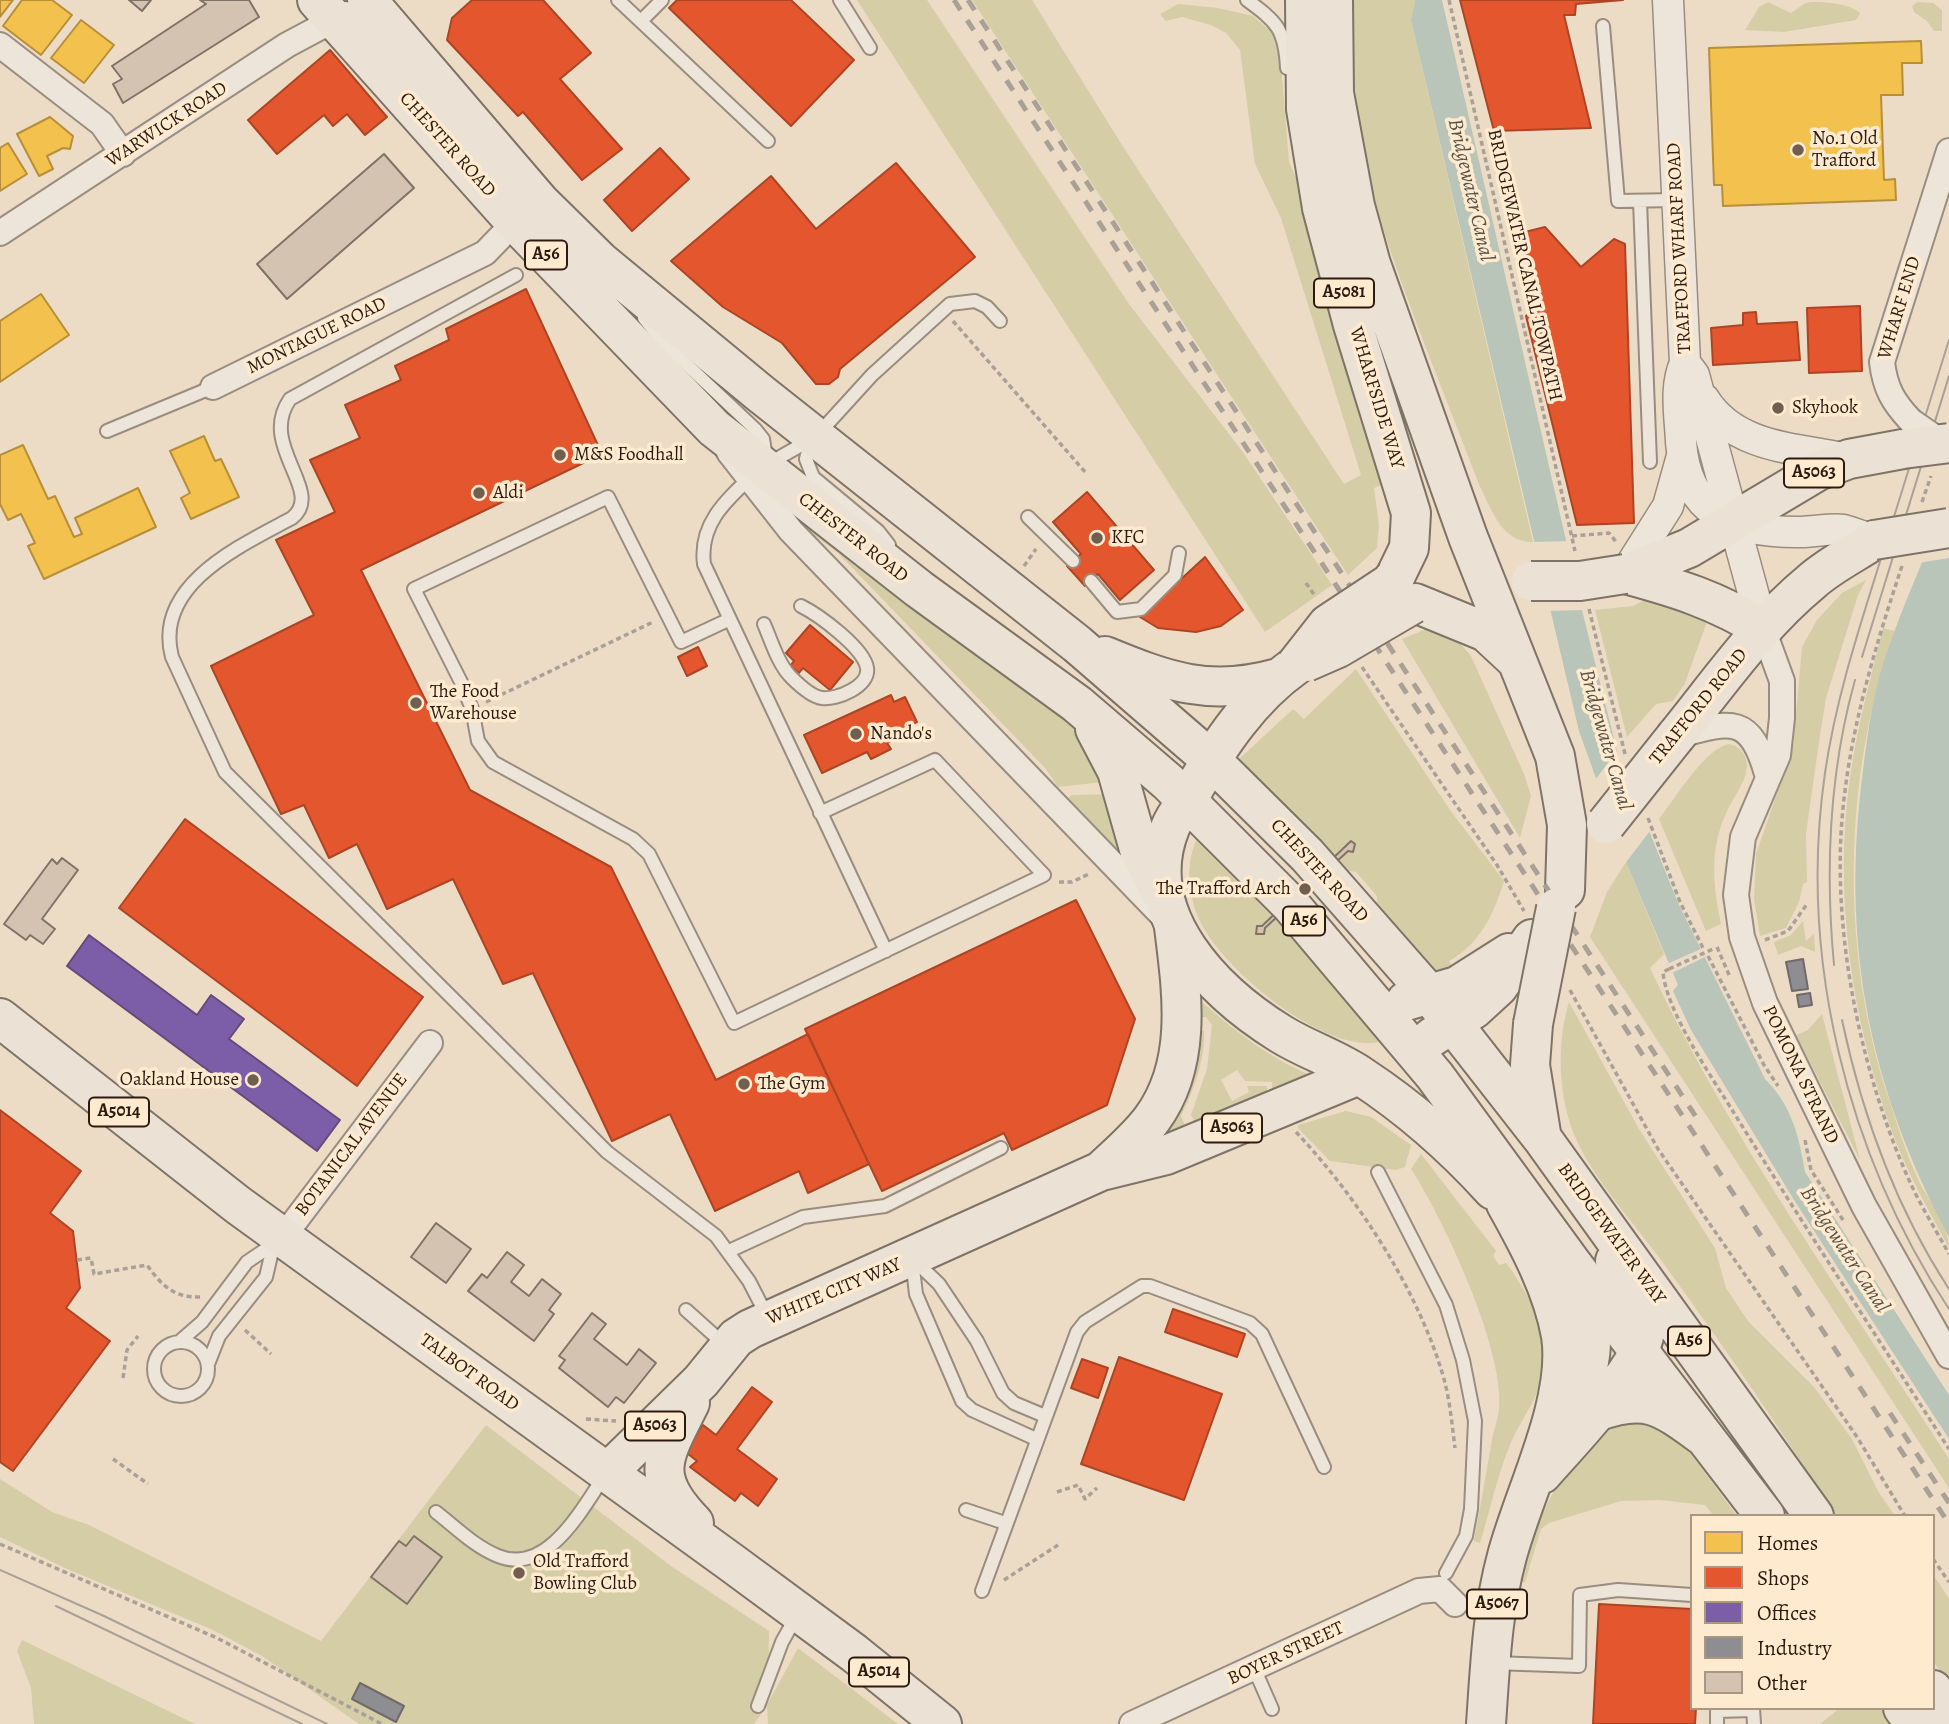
<!DOCTYPE html>
<html>
<head>
<meta charset="utf-8">
<style>
	body { margin:0 }
	#map { position:relative; width:1949px; height:1724px; overflow:hidden; background:#eddcc5; font-family:Alegreya,serif }
	canvas { display:block }
	.legend { position:absolute; left:1690px; top:1514px; width:245px; height:196px; box-sizing:border-box; background:#feeace; border:2px solid #aa9782; margin:0; padding:9px 12px; list-style:none; font-size:21px; color:#2d1a10 }
	.legend li { display:flex; align-items:center; gap:14px; height:35px }
	.legend b { width:35px; border:2px solid #aa9782 }
</style>
</head>
<body>
<div id="map">
<canvas width="1949" height="1724"></canvas>
<ul class="legend">
<li><b style="height:19px;background:#f2c14e"></b>Homes</li>
<li><b style="height:19px;background:#e4572e"></b>Shops</li>
<li><b style="height:19px;background:#7b5ea7"></b>Offices</li>
<li><b style="height:19px;background:#8d8d92"></b>Industry</li>
<li><b style="height:19px;background:#d5c3b1"></b>Other</li>
</ul>
</div>
<script>
const g = document.querySelector('canvas').getContext('2d');
g.lineJoin = 'round';
function fillPath(path, color) {
  g.fillStyle = color;
  g.fill(path, 'evenodd');
}
function strokePath(path, color, width, dash) {
  g.strokeStyle = color;
  g.lineWidth = width;
  g.lineCap = dash ? 'butt' : 'round';
  g.setLineDash(dash || []);
  g.stroke(path);
}
function write(font, color, halo, rows, align = 'center') {
  g.font = font + ' Alegreya,serif';
  g.lineWidth = 7;
  g.setLineDash([]);
  g.textBaseline = 'middle';
  g.strokeStyle = halo;
  g.fillStyle = color;
  for (const [text, x, y, turn = 0] of rows) {
    g.save();
    g.translate(x, y);
    g.rotate((+turn || 0) * Math.PI / 180);
    g.textAlign = isNaN(turn) ? turn : align;
    if (halo) g.strokeText(text, 0, 0);
    g.fillText(text, 0, 0);
    g.restore();
  }
}
const green = new Path2D(`
	M857,0H927L1129,304L1242,451L1332,585L1265,632Z
	M972,0H1032L1122,145L1344,484L1361,475L1281,218L1255,164L1240,50L1226,33L1211,25L1182,17L1166,21L1160,14L1178,4L1218,8L1253,16L1273,33L1281,65L1289,162L1299,184L1384,484L1374,488L1379,525L1377,548L1348,575Z
	M1351,0H1415L1411,20L1533,542C1502,543 1492,510 1480,487C1446,397 1408,308 1379,216C1360,155 1350,65 1351,0Z
	M1768,2L1791,13C1796,10 1801,5 1806,3C1817,0 1855,4 1860,14L1856,20L1784,32L1745,30L1759,7Z
	M1918,2L1933,3L1942,10V31H1934L1927,21L1914,12L1912,6Z
	M813,521L1078,729L1112,781L1058,787L1046,769L838,553L806,529Z
	M1866,580L1858,595L1826,698L1820,735L1806,834L1807,882L1803,884L1799,902L1786,928L1760,936L1754,899L1756,854L1793,747L1802,647L1817,620L1842,593Z
	M1654,595L1708,619L1685,683L1673,701L1656,704L1627,737L1595,610L1633,606Z
	M1429,628L1453,635L1471,656L1524,774L1531,796L1520,838L1402,639Z
	M1883,628L1895,631C1842,776 1840,956 1890,1102C1898,1127 1906,1153 1917,1177C1927,1200 1949,1223 1949,1248C1928,1209 1906,1171 1891,1129C1852,1019 1833,894 1850,778C1857,727 1871,677 1883,628Z
	M1356,669L1450,810L1504,881C1494,914 1480,944 1449,961L1455,973L1439,980L1377,905V896L1356,872L1343,870L1237,761L1293,709L1304,719Z
	M1728,744C1740,746 1747,754 1747,767C1746,782 1733,798 1727,811C1709,850 1713,884 1721,924L1706,931L1659,819C1675,799 1703,751 1728,744Z
	M1116,794L1130,868L1066,800L1072,795Z
	M1198,837L1272,912L1381,1037L1379,1042C1323,1053 1226,971 1202,925C1188,900 1184,862 1198,837Z
	M1626,862L1664,954L1650,968C1731,1141 1846,1298 1949,1459V1488L1590,937L1607,892Z
	M1803,921L1806,941L1814,934L1815,952L1801,946L1778,955L1774,942L1791,935Z
	M1194,995C1232,1029 1271,1060 1319,1079L1272,1093V1082L1245,1081L1237,1070L1221,1080L1232,1101L1249,1092L1247,1086H1267V1091L1214,1113L1207,1125L1199,1128L1191,1115L1207,1069L1212,1025L1206,1017H1196Z
	M1569,1002L1639,1129L1715,1248L1726,1288L1748,1321L1814,1387L1852,1439L1878,1491L1895,1516H1836C1782,1431 1725,1348 1666,1267C1640,1230 1594,1180 1577,1141C1558,1100 1556,1045 1569,1002Z
	M1822,1014L1860,1160L1796,1035L1808,1030Z
	M1197,1031H1204C1205,1060 1194,1090 1181,1116L1186,1128L1156,1139Z
	M1346,1111L1371,1117L1411,1145L1405,1167L1396,1170L1330,1161L1298,1128V1125Z
	M1421,1154L1496,1251L1493,1256L1499,1265L1506,1263L1510,1268C1536,1306 1557,1347 1537,1393C1529,1411 1517,1427 1510,1445C1497,1476 1490,1511 1480,1543L1474,1541C1480,1508 1486,1474 1492,1440C1494,1430 1498,1419 1499,1409C1505,1350 1443,1218 1411,1169Z
	M1640,1415L1685,1446L1737,1516H1714L1705,1505L1660,1500L1621,1501L1549,1523L1541,1529L1525,1582H1521L1536,1526L1559,1481L1607,1423Z
	M486,1425L671,1566L769,1631L768,1703L798,1648L898,1724H768L767,1706L754,1724H359L262,1656L213,1630L67,1569L0,1537V1479L52,1512L89,1525L321,1641Z
	M1933,1574L1949,1599V1683L1933,1661Z
	M22,1640L195,1724H34L31,1688L17,1651Z
	M1840,1708H1880L1892,1724H1820Z`);
const water = new Path2D(`
	M1415,0H1442L1582,610L1617,751L1678,903L1765,1079C1792,1106 1799,1136 1805,1172L1949,1395V1439L1794,1200L1691,1030L1673,991L1678,985L1626,862L1579,731L1411,20Z
	M1949,499V1237C1871,1091 1842,951 1861,787C1866,745 1871,701 1884,661C1902,606 1927,552 1949,499Z`);
const pier = new Path2D(`
	M1945,498H1949V558L1918,563Z
	M1572,541L1585,610L1545,611L1529,542Z
	M1620,747L1653,827L1624,865L1592,784Z
	M1703,948L1707,956L1672,973L1667,964Z`);
const homes = new Path2D(`
	M0,0H13L0,17Z
	M22,0H52L72,15L41,55L3,26Z
	M81,20L114,45L84,83L51,58Z
	M1921,41L1922,63H1902L1903,95H1881L1884,180L1895,179L1896,200L1723,206L1722,185H1714L1709,48Z
	M50,117L73,136L70,149L63,148L47,156L53,169L39,176L17,134Z
	M8,143L27,174L0,191V148Z
	M41,294L69,335L0,382V321Z
	M204,436L215,461L221,459L239,497L191,519L181,498L190,493L170,451Z
	M23,445L48,499L55,496L74,537L82,534L75,518L138,488L156,527L44,579L28,546L35,543L21,514L8,520L0,504V455Z`);
const shops = new Path2D(`
	M472,0H543L591,53L560,79L622,149L582,180L523,112L518,116L447,40L452,18Z
	M677,0H791L854,60L791,126L669,8Z
	M1460,0H1623L1576,4L1575,15H1564L1591,128L1494,131Z
	M330,50L387,117L365,135L347,114L333,126L324,115L277,154L248,120Z
	M660,148L689,179L632,231L604,200Z
	M896,163L975,257L840,369L838,377L829,384H816L782,343L723,307L671,261L771,176L816,229Z
	M1545,227L1581,267L1614,239L1625,244L1634,523L1577,525L1526,316L1539,304L1521,233Z
	M526,289L602,454L361,570L470,790L611,867L716,1080L808,1034L869,1164L808,1193L799,1171L715,1211L670,1114L612,1141L533,973L503,984L453,879L387,909L357,844L329,858L304,805L281,814L211,666L314,615L276,540L335,512L310,460L360,438L345,405L401,380L395,366L449,340L446,329Z
	M1860,306L1862,371L1809,373L1807,308Z
	M1756,312L1757,324L1797,322L1800,360L1713,365L1711,328L1743,325V313Z
	M1087,492L1154,570L1120,600L1098,574L1085,586L1067,566L1081,554L1053,522Z
	M1205,557L1243,610L1221,626L1196,632L1158,628L1140,617Z
	M810,625L853,662L830,690L803,668L799,673L790,666L794,661L786,653Z
	M698,647L707,666L687,676L678,657Z
	M891,695L894,702L905,697L917,722L906,727L909,733L887,743L891,749L871,759L867,752L822,773L804,735Z
	M185,819L423,997L357,1086L119,908Z
	M1076,900L1135,1019L1107,1105L1012,1150L1004,1133L882,1191L805,1029Z
	M0,1110L81,1171L50,1213L73,1231L80,1288L66,1308L110,1341L13,1471L0,1462Z
	M1173,1309L1245,1334L1237,1357L1165,1332Z
	M1119,1357L1222,1394L1184,1500L1081,1464Z
	M1082,1359L1108,1368L1098,1398L1071,1388Z
	M752,1387L772,1402L737,1449L777,1479L758,1506L741,1493L735,1501L690,1467L697,1461L683,1450L703,1425L716,1435Z
	M1599,1604L1692,1609V1708H1696L1695,1724H1593Z`);
const offices = new Path2D(`
	M89,935L197,1015L211,995L244,1019L229,1039L340,1120L317,1151L67,966Z`);
const industry = new Path2D(`
	M1803,959L1808,989L1792,991L1786,962Z
	M1810,993L1812,1005L1799,1007L1797,995Z
	M360,1683L404,1706L396,1722L352,1699Z`);
const building = new Path2D(`
	M129,0H151L142,11Z
	M200,0H249L259,17L123,103L113,84L122,79L112,66L206,4Z
	M384,154L414,188L287,299L257,264Z
	M1351,841L1355,844L1353,852L1348,851L1265,928L1264,934H1256L1257,926H1262Z
	M62,858L78,870L42,919L55,929L43,944L30,935L26,940L4,924L52,859L57,864Z
	M436,1223L471,1249L446,1283L411,1257Z
	M507,1252L524,1265L511,1282L529,1296L542,1279L561,1294L549,1310L554,1314L534,1341L468,1291L482,1274L487,1278Z
	M592,1313L606,1324L594,1339L627,1365L639,1349L656,1363L624,1403L616,1397L608,1407L559,1368L565,1360L559,1356Z
	M414,1536L442,1557L407,1604L371,1577L399,1541L406,1546Z`);
const path = new Path2D(`
	M1449,0L1575,551
	M953,321L1086,473
	M1922,502L1931,476
	M1572,536L1609,533L1617,543
	M1024,566L1036,549
	M1902,566C1873,653 1846,743 1841,834C1835,947 1863,1077 1909,1180C1920,1205 1936,1230 1949,1254
	M1306,583L1315,596
	M1589,609L1625,754
	M1362,667L1497,865L1524,911
	M486,702L653,622
	M1648,818L1680,902L1703,948
	M1059,882H1072L1091,873
	M1765,940L1788,931L1807,904
	M1717,947L1730,977
	M1708,956L1764,1065L1778,1086
	M1669,969L1663,972C1666,1011 1713,1079 1734,1113C1804,1226 1877,1337 1949,1449
	M1570,990L1658,1149L1857,1437L1905,1516
	M1296,1132C1358,1198 1419,1291 1444,1379C1450,1401 1452,1425 1455,1448
	M1805,1140L1811,1170L1843,1220
	M77,1260L91,1258L94,1274L147,1265C162,1286 174,1298 201,1297
	M245,1330L271,1354
	M123,1378L127,1350L138,1336
	M586,1419L616,1421
	M113,1459L148,1484
	M1057,1492L1078,1485L1085,1499L1097,1488
	M0,1544L217,1638L382,1724
	M1933,1559L1949,1582
	M1004,1580L1058,1545`);
const service = new Path2D(`
	M618,0L768,141
	M840,0L870,48
	M1247,0C1277,22 1285,29 1287,68
	M641,21L662,0
	M1603,26L1618,201L1677,200
	M1640,201L1650,462
	M516,275L290,399C257,446 326,491 292,518C240,546 153,585 172,657L225,772L607,1152L716,1236L749,1281L767,1316
	M644,318L664,343L755,429L763,439L766,457
	M107,431L213,387
	M768,464L810,440
	M751,477C725,501 699,525 704,564L886,951
	M1028,517L1073,561
	M889,545L878,531L813,477L806,459L810,443L872,375L950,304L975,301L987,307L1000,321
	M1091,581L1117,612L1141,609L1175,575L1179,553
	M728,620L681,642L608,497L414,589L461,682L472,709L478,741L493,762L633,839L649,854L734,1023L1044,875L935,760L820,813
	M764,624C771,640 778,664 791,677C798,684 812,697 822,698C837,700 870,686 867,668C864,648 819,615 801,606
	M1378,1172L1446,1305L1463,1360L1475,1421L1471,1509L1466,1536L1446,1573
	M729,1251L803,1217L885,1206L1001,1148
	M912,1260L916,1294L962,1401L972,1410L1036,1439
	M915,1261L939,1284L977,1341L1003,1393L1014,1403L1045,1416
	M686,1310L725,1345
	M179,1342L202,1322L247,1262L278,1241
	M154 1369a27 27 0 1 1 54 0a27 27 0 1 1-54 0Z
	M208,1364L219,1336L266,1277L273,1247
	M966,1510L1005,1523
	M436,1512C455,1527 475,1547 498,1556C547,1576 582,1509 605,1475
	M982,1591L1077,1332L1085,1322L1142,1286H1150L1250,1323L1262,1334L1324,1467
	M1494,1663L1579,1666L1580,1595L1618,1590L1692,1595
	M1254,1668L1272,1709
	M758,1706L782,1642L797,1615
	M1753,1708L1754,1724
	M1717,1724V1711L1753,1710`);
const minor = new Path2D(`
	M0,45L102,124L123,154
	M0,233L287,45L345,14
	M213,387L485,253L515,222
	M1911,421C1893,402 1885,388 1882,362L1949,151
	M729,452L791,531L1160,913
	M1763,629L1782,681V718L1778,755L1743,837L1736,895L1742,937L1765,1003L1864,1206L1949,1356
	M1676,736C1731,721 1750,714 1767,774
	M283,1237L430,1043
	M1132,1724L1419,1591L1440,1589L1455,1604`);
const tertiary = new Path2D(`
	M1668,0L1685,363L1694,375L1763,629
	M1685,363C1674,388 1680,415 1681,442C1686,514 1734,533 1801,532C1814,532 1830,528 1844,530C1854,533 1864,537 1874,540
	M1704,399C1735,449 1797,448 1849,459
	M1625,574L1668,506L1682,456`);
const primary = new Path2D(`
	M0,1018L238,1205L732,1563L854,1653L942,1724
	M1103,1169C1120,1153 1138,1138 1152,1119C1193,1063 1182,992 1174,927
	M690,1403C664,1456 647,1475 694,1523
	M1596,1412C1645,1394 1660,1405 1700,1434
	M1564,1422C1600,1356 1597,1337 1572,1267
	M608,1472L701,1381L736,1338L750,1329L1101,1171L1166,1155L1359,1075
	M1542,1474C1567,1445 1650,1361 1645,1325C1643,1303 1625,1281 1615,1261
	M1486,1724C1490,1668 1492,1611 1507,1556C1524,1492 1571,1402 1561,1336C1553,1290 1529,1245 1506,1204`);
const trunk = new Path2D(`
	M317,0L515,222L714,428L919,589L1077,704L1168,782L1290,904L1435,1076L1570,1261L1765,1516
	M367,0L540,202L601,262L761,394L1077,644L1210,759L1307,855L1431,996L1542,1138L1814,1516
	M1305,0L1306,109L1322,208L1353,325L1411,513L1409,548L1395,577
	M1333,0L1334,93L1355,206L1371,264L1468,537L1555,756L1567,825L1565,890
	M1625,574L1689,548L1818,471L1849,459L1903,449
	M1625,574C1677,588 1716,600 1763,629
	M1415,603L1486,632L1515,659
	M1105,656C1168,682 1210,697 1278,678
	M1295,666C1250,698 1219,745 1192,792C1185,804 1175,815 1170,828C1135,915 1215,993 1281,1034C1307,1050 1336,1059 1361,1076C1410,1108 1453,1146 1493,1190
	M1095,729L1117,771L1139,849L1161,893
	M1676,736C1719,683 1759,625 1811,582C1830,565 1853,554 1874,540
	M1406,1001L1457,986L1509,953
	M1533,1024L1530,1065L1541,1133
	M1432,1037L1474,1009L1498,987L1532,939
	M1933,1690L1949,1713
	M1903,1708L1915,1724`);
const tram = new Path2D(`
	M1949,340C1925,416 1902,492 1878,568C1857,635 1835,703 1825,773C1798,958 1847,1154 1949,1309
	M1862,657L1949,376
	M1834,965C1825,869 1829,773 1855,680
	M1842,1020C1862,1114 1896,1208 1949,1289
	M0,1570L104,1616L327,1724
	M56,1606L302,1724`);
const rail = new Path2D(`
	M954,0L1949,1524
	M968,0L1698,1120
	M1890,1413L1949,1503`);
const pathBridge = new Path2D(`
	M1669,969L1713,949`);
const minorBridge = new Path2D(`
	M1911,421L1943,443`);
const trunkBridge = new Path2D(`
	M1903,449L1949,443
	M1874,540L1949,528
	M1531,581H1580L1625,574
	M1306,662L1338,648L1413,604
	M1295,666L1328,624L1390,583L1395,577
	M1606,824L1676,736
	M1533,1024L1556,908`);
const markers = [
	[1798,150,7,"#705e4f"],
	[1778,408,7,"#705e4f"],
	[560,455,7,"#705e4f"],
	[479,493,7,"#705e4f"],
	[1097,538,7,"#705e4f"],
	[416,703,7,"#705e4f"],
	[856,734,7,"#705e4f"],
	[1305,889,7,"#705e4f"],
	[253,1080,7,"#705e4f"],
	[744,1084,7,"#705e4f"],
	[519,1573,7,"#705e4f"]
];
const shields = [
	[546,255,42],
	[1344,293,60],
	[1814,473,60],
	[1304,921,42],
	[119,1112,60],
	[1232,1128,60],
	[1689,1341,42],
	[655,1426,60],
	[1497,1604,60],
	[879,1672,60]
];
const shieldNames = [
	["A56",546,255],
	["A5081",1344,293],
	["A5063",1814,473],
	["A56",1304,921],
	["A5014",119,1112],
	["A5063",1232,1128],
	["A56",1689,1341],
	["A5063",655,1426],
	["A5067",1497,1604],
	["A5014",879,1672]
];
const streetNames = [
	["WARWICK ROAD",167,125,-33],
	["CHESTER ROAD",447,145,48],
	["TRAFFORD WHARF ROAD",1680,248,-93],
	["BRIDGEWATER CANAL TOWPATH",1524,265,77],
	["WHARF END",1900,308,-73],
	["MONTAGUE ROAD",317,336,-26],
	["WHARFSIDE WAY",1376,398,73],
	["CHESTER ROAD",853,538,38],
	["TRAFFORD ROAD",1699,707,-51],
	["CHESTER ROAD",1319,871,47],
	["POMONA STRAND",1800,1075,64],
	["BOTANICAL AVENUE",352,1145,-53],
	["BRIDGEWATER WAY",1611,1234,54],
	["WHITE CITY WAY",834,1292,-23],
	["TALBOT ROAD",469,1373,36],
	["BOYER STREET",1286,1654,-25]
];
const poiNames = [
	["No.1 Old",1812,139],
	["Trafford",1812,161],
	["Skyhook",1792,408],
	["M&S Foodhall",574,455],
	["Aldi",493,493],
	["KFC",1111,538],
	["The Food",430,692],
	["Warehouse",430,714],
	["Nando's",870,734],
	["The Trafford Arch",1291,889,"right"],
	["Oakland House",239,1080,"right"],
	["The Gym",758,1084],
	["Old Trafford",533,1562],
	["Bowling Club",533,1584]
];
const waterNames = [
	["Bridgewater Canal",1470,190,77],
	["Bridgewater Canal",1605,740,74],
	["Bridgewater Canal",1844,1250,57]
];
fillPath(green, '#d4cda6');
fillPath(water, '#b8c5b8');
fillPath(pier, '#eddcc5');
fillPath(homes, '#f2c14e');
strokePath(homes, '#b78f3b', 2);
fillPath(shops, '#e4572e');
strokePath(shops, '#ad4525', 2);
fillPath(offices, '#7b5ea7');
strokePath(offices, '#644a7a', 2);
fillPath(industry, '#8d8d92');
strokePath(industry, '#706a6b', 2);
fillPath(building, '#d5c3b1');
strokePath(building, '#7e7366', 2);
strokePath(service, '#998d7f', 16);
strokePath(minor, '#998d7f', 28);
strokePath(tertiary, '#998d7f', 33);
strokePath(primary, '#7e7366', 42);
strokePath(trunk, '#7e7366', 42);
strokePath(path, '#a9a097', 3.5, [5, 3.5]);
strokePath(service, '#eee5da', 12);
strokePath(minor, '#eee5da', 24);
strokePath(tertiary, '#eee5da', 30);
strokePath(primary, '#ebe1d4', 38);
strokePath(trunk, '#ebe1d4', 38);
strokePath(tram, '#a9a097', 2);
strokePath(rail, '#a9a097', 5, [12, 12]);
strokePath(minorBridge, '#998d7f', 28, []);
strokePath(trunkBridge, '#7e7366', 42, []);
strokePath(pathBridge, '#a9a097', 3.5, [5, 3.5]);
strokePath(minorBridge, '#eee5da', 24);
strokePath(trunkBridge, '#ebe1d4', 38);
for (const [x, y, r, color] of markers) {
  const dot = new Path2D();
  dot.arc(x, y, r, 0, 2 * Math.PI);
  g.fillStyle = color;
  g.fill(dot);
  strokePath(dot, '#feeace', 2.5);
}
for (const [x, y, w] of shields) {
  const box = new Path2D();
  box.roundRect(x - w / 2, y - 14.5, w, 29, 5);
  g.fillStyle = '#feeace';
  g.fill(box);
  strokePath(box, '#2d1a10', 2);
}
write('bold 18px', '#2d1a10', null, shieldNames);
write('19px', '#2d1a10', '#feeace', streetNames);
write('19px', '#2d1a10', '#feeace', poiNames, 'left');
write('italic 21px', '#565249', '#feeace', waterNames);
</script>
</body>
</html>
